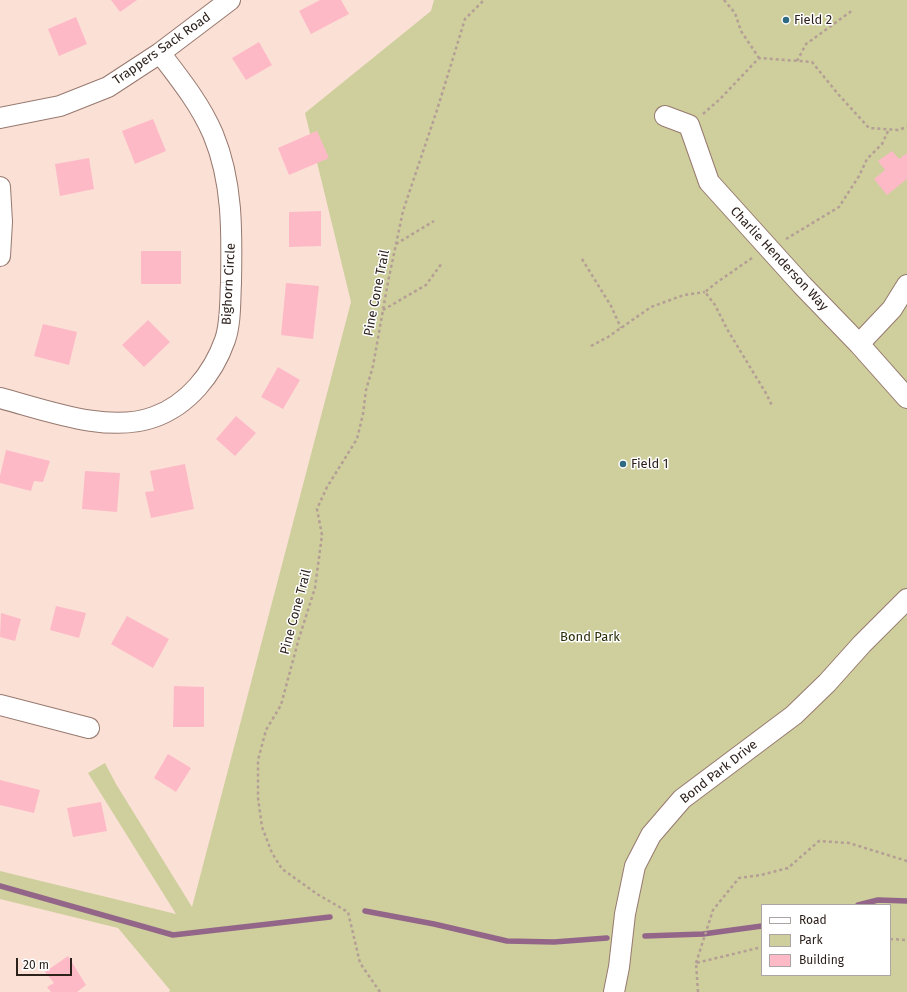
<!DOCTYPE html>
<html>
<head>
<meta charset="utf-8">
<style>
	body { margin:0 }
	#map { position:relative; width:907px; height:992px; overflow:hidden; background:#fbe0d6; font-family:"Fira Sans",sans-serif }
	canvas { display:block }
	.legend { position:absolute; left:761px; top:904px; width:130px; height:72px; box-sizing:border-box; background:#fff; border:1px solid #aba6a4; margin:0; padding:5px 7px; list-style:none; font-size:12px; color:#2d211c }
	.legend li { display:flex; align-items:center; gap:8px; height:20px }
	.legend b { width:20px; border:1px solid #aba6a4 }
	.scale { position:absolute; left:16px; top:958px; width:56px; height:18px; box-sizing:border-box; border:2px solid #2d211c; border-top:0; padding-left:5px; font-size:12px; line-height:14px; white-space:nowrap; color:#2d211c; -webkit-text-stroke:3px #fff; paint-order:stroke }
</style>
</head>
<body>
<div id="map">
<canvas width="907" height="992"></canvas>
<ul class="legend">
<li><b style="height:5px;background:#fff"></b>Road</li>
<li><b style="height:11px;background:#cecf9c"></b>Park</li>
<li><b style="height:11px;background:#feb9c7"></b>Building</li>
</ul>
<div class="scale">20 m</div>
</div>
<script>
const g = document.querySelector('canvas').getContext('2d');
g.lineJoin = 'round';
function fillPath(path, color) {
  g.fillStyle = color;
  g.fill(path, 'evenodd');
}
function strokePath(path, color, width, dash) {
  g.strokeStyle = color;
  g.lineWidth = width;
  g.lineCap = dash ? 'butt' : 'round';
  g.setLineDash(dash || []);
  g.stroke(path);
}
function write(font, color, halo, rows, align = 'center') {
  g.font = font + ' "Fira Sans",sans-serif';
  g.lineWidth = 3;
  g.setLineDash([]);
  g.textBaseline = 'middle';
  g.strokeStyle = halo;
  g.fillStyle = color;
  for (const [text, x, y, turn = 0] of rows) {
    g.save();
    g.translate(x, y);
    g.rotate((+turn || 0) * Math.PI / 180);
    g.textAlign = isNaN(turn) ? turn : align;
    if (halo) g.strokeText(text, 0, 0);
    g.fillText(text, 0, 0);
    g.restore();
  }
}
const green = new Path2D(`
	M434,0H907V992H169L170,990L118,928L0,899V871L176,914L88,773L105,763L116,784L192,907L351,302L305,113L431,11ZM762,905H890V975H762Z`);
const stream = new Path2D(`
	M0,886L173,935L330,917
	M858,905L878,900L907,901
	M365,911L434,924L507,941L554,942L607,938
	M645,936L703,934L762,926`);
const building = new Path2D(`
	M111,0H137L120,12Z
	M320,0H341L349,14L311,34L299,11Z
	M76,17L87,44L59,56L48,29Z
	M259,42L272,65L246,80L232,58Z
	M153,119L166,151L135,164L122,131Z
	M317,131L329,158L289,175L278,148Z
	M892,151L899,159L907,153V179L887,195L874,179L885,170L878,161Z
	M89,158L94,189L60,196L55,164Z
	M321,211V246L289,247V212Z
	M141,251H181V284H141Z
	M286,283L319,286L313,339L281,335Z
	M148,320L170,342L144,367L122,345Z
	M43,324L77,332L69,365L34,356Z
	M278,367L300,380L283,409L261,397Z
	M236,416L256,433L235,456L216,439Z
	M6,450L50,461L43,482L34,481L31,491L0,483V476Z
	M185,464L194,509L151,518L145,492L154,491L150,471Z
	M85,471L120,473L117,512L82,509Z
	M56,606L86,613L79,638L50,630Z
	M1,613L21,619L15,641L0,637Z
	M127,616L169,639L153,668L111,644Z
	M174,686L204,687V727H173Z
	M168,754L191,768L176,792L154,778Z
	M0,780L40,790L34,813L0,805Z
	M101,802L107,831L73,837L67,808Z
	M68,956L86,985L77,992H51L47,987L54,983L45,972Z`);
const path = new Path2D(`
	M724,0L735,13L741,31L759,58
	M797,61L806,44L853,10
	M703,114L720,99L759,58L812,62L838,94L869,128L898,130L907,127
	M786,239L839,207L859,176L867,159L882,144L889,129
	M396,244L434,221
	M752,258L716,283L705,292L715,305L727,329L767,395L772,406
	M582,259L611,306L621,328
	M383,310L426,285L442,263
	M591,346L608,337L651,307L684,295L705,292
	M890,939L907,940
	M696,963L713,910L739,878L761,875L788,868L819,841L849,843L907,861
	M380,992L360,963L348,912L317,894L282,869L272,853L262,827L258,798V760L266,730L281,705L299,638L315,588L322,535L317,509L327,487L357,439L363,414L366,390L373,366L388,282L403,211L437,110L465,19L484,0
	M698,992L696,963L762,947`);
const minor = new Path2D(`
	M665,116L689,125L709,182L802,285L859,344L907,398
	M0,118L60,106L108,87L160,53L230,0
	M0,187L2,222L0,256
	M859,344L892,309L907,285
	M0,398C46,410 108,434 154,417C188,405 213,374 225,340C231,323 230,300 231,283C232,232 233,182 213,134C200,104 180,79 160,53
	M0,705L89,728
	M614,992L619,967L625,914L635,866L651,835L682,799L794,715L827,683L862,644L907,599`);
const markers = [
	[786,20,4,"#2e6a81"],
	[623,464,4,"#2e6a81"]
];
const poiNames = [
	["Field 2",794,20],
	["Field 1",631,464]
];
const streetNames = [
	["Trappers Sack Road",162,49,-35],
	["Charlie Henderson Way",779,259,47],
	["Bighorn Circle",229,284,-87],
	["Pine Cone Trail",377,293,-79],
	["Pine Cone Trail",296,612,-75],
	["Bond Park Drive",719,772,-38]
];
const parkNames = [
	["Bond Park",590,637]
];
fillPath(green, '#cecf9c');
strokePath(stream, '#936589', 5.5);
fillPath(building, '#feb9c7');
strokePath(minor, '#97796f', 22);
strokePath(path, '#b49e96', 2.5, [3, 3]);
strokePath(minor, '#fff', 20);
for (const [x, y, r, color] of markers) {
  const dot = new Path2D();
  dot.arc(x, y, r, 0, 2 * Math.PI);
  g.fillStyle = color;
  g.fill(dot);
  strokePath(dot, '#fff', 1.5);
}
write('13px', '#2d211c', '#fff', poiNames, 'left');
write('13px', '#2d211c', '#fff', streetNames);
write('13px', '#2d2c08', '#fff', parkNames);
</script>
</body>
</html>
